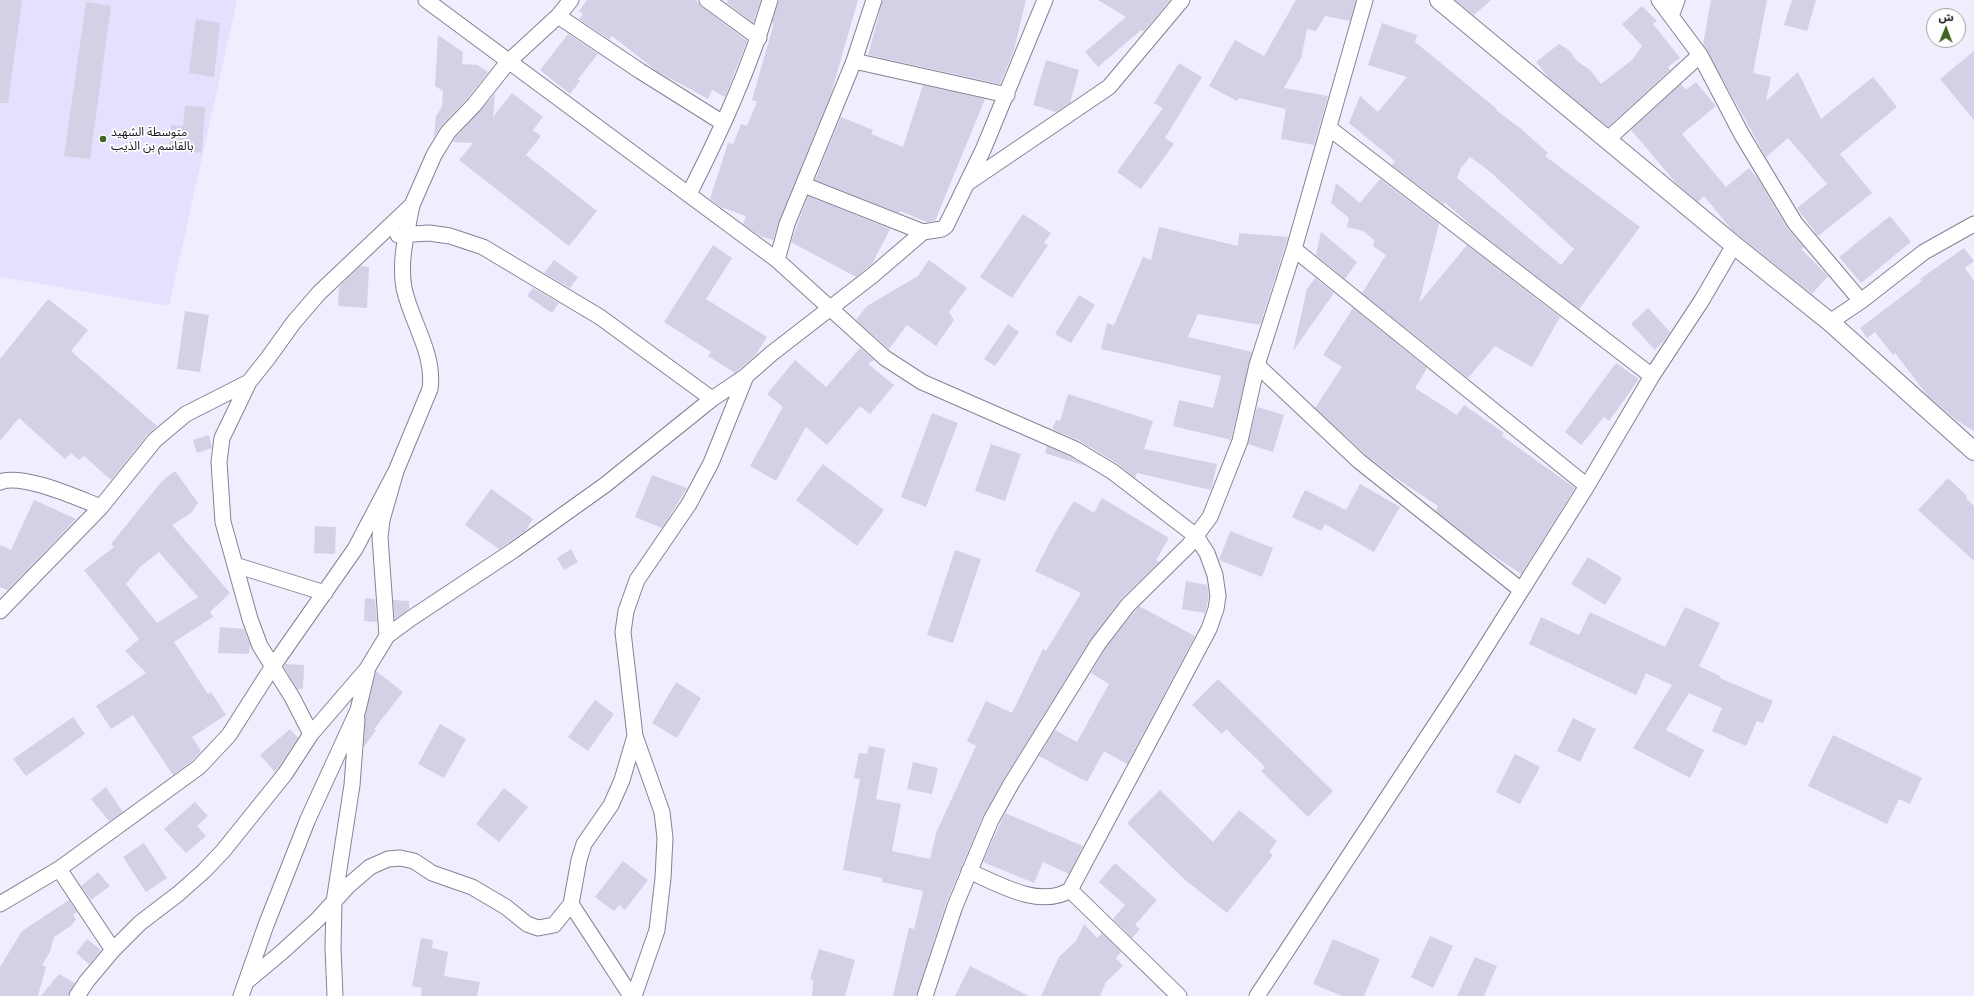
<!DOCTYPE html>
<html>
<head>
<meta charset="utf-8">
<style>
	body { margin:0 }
	#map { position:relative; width:1974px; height:996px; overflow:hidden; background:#efeeff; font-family:"Playfair Display","Noto Sans Arabic",serif }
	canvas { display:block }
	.north { position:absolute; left:1926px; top:8px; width:40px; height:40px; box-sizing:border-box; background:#fff; border:1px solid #a2a1a4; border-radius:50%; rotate:1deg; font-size:11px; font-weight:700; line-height:16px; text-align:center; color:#16151c }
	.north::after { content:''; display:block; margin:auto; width:14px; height:18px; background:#40651f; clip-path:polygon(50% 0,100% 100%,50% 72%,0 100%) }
</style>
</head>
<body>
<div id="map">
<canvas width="1974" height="996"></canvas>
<div class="north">ش</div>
</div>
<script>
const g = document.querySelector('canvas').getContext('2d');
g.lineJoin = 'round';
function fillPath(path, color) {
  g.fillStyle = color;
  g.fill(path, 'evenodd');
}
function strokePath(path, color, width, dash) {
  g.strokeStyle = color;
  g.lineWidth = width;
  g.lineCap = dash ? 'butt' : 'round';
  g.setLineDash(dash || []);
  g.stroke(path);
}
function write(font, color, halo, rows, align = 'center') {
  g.font = font + ' "Playfair Display","Noto Sans Arabic",serif';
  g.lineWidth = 3.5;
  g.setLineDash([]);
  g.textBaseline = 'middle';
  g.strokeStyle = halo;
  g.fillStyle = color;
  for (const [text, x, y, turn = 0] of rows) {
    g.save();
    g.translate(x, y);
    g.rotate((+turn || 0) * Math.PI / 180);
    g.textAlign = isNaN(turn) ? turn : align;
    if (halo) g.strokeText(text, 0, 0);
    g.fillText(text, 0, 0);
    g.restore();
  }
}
const built = new Path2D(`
	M0,0H237L169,306L0,277Z`);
const building = new Path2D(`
	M0,0H22L8,103H0Z
	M587,0H696L702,7L747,41L725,97L712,90L708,99L692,90L658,72L612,36L609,39L579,19L583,14L579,11Z
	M728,0H761L753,23L727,3Z
	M779,0H858L831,94L779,221L773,240L760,236L743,224L746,216L721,207L710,199L728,143L733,144L741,124L747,126L757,102L752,100L774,23H772Z
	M883,0H1026L1014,50L1000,84L868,55Z
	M1098,0H1170L1144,31L1141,30L1098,67L1085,52L1126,17Z
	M1296,0H1356L1350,21L1325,16L1316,31L1307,29L1301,58L1284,88L1328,96L1314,145L1281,139L1286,109L1239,98L1237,101L1209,86L1235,40L1264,56Z
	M1455,0H1491L1474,15Z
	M1711,0H1767L1753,73L1771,77L1766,101L1798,72L1821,119L1873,77L1897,107L1840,154L1872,193L1818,236L1797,208L1827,184L1788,138L1766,157L1703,44Z
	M1792,0H1816L1807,31L1784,25Z
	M86,2L111,6L90,159L64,156Z
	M1642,6L1657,21L1653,24L1680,58L1668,67L1670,70L1608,127L1549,78L1536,62L1559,44L1569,50L1577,61L1590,70L1601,84L1632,60L1642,46L1622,24Z
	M196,19L220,23L214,77L189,73Z
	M1382,23L1417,35L1415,42L1497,109L1496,110L1520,128L1548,153L1545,156L1640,227L1579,309L1479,232L1444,202V205L1392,165L1395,161L1349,123L1360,96L1378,112L1407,77L1368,65ZM1470,157L1488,170L1574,249L1561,265L1457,178L1461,168Z
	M568,34L598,54L578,79L580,81L570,94L540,70Z
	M438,35L463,52L462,64L477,65L488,72L467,99L441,126L434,137L436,116L442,107L443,91L435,86Z
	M1974,51V120L1940,79Z
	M1046,60L1079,70L1070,103L1056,112L1033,105Z
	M1179,63L1202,77L1165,138L1174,144L1141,189L1117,172L1163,108L1154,103Z
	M1696,82L1716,106L1682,134L1726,187L1749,168L1758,179L1787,228L1804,247L1801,249L1828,276L1812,294L1732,230L1704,196L1698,202L1676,183L1631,130L1681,84L1686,90Z
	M923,85L985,99L935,221L927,222L900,211L899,213L815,180L841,117L873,130L871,134L903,147Z
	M512,93L543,117L533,130L541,136L526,155L597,211L569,246L459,160L473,143L453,142L455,138L495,94L493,117Z
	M185,106L205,107L202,153L169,150L171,125L183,126Z
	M1380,179L1439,224L1419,303L1467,245L1560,317L1532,367L1495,346L1468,378L1362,293L1386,255L1373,246L1374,240L1363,231L1347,227L1349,218L1331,203L1336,183L1360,203Z
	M808,196L890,229L872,264L856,277L791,242Z
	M1023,214L1051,233L1044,243L1048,245L1012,298L980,277Z
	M1890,216L1911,242L1861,283L1839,257Z
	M1159,227L1238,246L1239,233L1288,237L1260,325L1198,314L1188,337L1252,352L1231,440L1173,426L1179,400L1213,408L1221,376L1101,349L1107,323L1114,325L1143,257L1151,260Z
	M1321,232L1357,262L1345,279L1316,255Z
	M713,245L732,258L706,299L767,337L755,356L735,373L708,356L711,352L664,322Z
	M1964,248L1974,261L1965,268L1974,281V431L1956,420L1927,395L1895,353L1893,355L1875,332L1867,338L1860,328L1922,281L1920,279Z
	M554,260L578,277L570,288L544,273Z
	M929,260L967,288L949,312L954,320L936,346L907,325L889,349L856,320L867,306L918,276Z
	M360,266L369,267L367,308L338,306L339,287Z
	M1315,278L1334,293L1293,351L1307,289Z
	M533,288L559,303L552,313L527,296Z
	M1079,295L1095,305L1071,343L1055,334Z
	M48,299L88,330L71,351L157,426L148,434L111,480L84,456L79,460L71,453L65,459L19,418L0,441V359Z
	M1353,308L1427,368L1415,388L1457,415L1464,405L1504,433L1502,436L1575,488L1521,574L1484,549L1436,511L1438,506L1393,476L1365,454L1315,408L1342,367L1323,355Z
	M1648,308L1670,332L1664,341L1655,350L1631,324Z
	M185,311L209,315L200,372L177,369Z
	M1008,324L1019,332L995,366L984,359Z
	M860,348L874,360L868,364L894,385L870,414L860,406L827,445L806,427L776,481L750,466L783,407L767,394L795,360L826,387Z
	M1616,363L1639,379L1609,421L1604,417L1581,445L1565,432Z
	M1068,394L1153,421L1144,449L1217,464L1211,490L1137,473L1135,478L1118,464L1080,441L1052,429L1056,420L1060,421Z
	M1257,407L1284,415L1273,452L1248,444Z
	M932,413L958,423L926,507L901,497Z
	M209,435L212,448L197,453L193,440Z
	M991,444L1021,454L1005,501L975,491Z
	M1047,446L1071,457L1086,466L1045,453Z
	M823,464L884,510L857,546L796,500Z
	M175,471L198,503L191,513L172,525L230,593L210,612L213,617L174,642L208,694L211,692L226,715L192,737L201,751L193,760L173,775L133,715L111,729L96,706L146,673L125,651L139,639L84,570L114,547L111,544L162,481ZM159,552L198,597L157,623L126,584L140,567Z
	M652,475L687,488L662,528L635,517Z
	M1948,478L1967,496L1966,498L1974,506V561L1918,510Z
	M1360,484L1400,507L1374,552L1325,524L1321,531L1292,517L1305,490L1346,510Z
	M491,489L533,519L525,531L499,549L465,525Z
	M1102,498L1169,538L1156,560L1159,562L1121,599L1091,639L1003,780L983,816L961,868L946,903L916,996H893L909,928L914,929L923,891L882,882V878L843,870L860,779L854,778L859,753L867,754L869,746L885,749L876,799L901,804L892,851L930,859L936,833L976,746L967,741L986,701L1012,713L1043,649L1046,651L1081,593L1035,571L1054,534L1074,501L1094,513Z
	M34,500L76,519L8,590L0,587V545L11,550Z
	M315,526L336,527L335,554L314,553Z
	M1230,531L1273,548L1262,577L1219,560Z
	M571,549L578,562L564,570L557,558Z
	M955,550L981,559L953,643L927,635Z
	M1588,557L1622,578L1605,605L1571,584Z
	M1186,581L1207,585L1209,596L1205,613L1182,609Z
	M365,598L375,599L377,622L364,621Z
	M393,600L409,601V609L395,619Z
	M1139,606L1195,636L1127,764L1104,751L1087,782L1039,756L1055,730L1077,742L1109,684L1091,673L1105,649Z
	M1685,607L1720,623L1699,666L1720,676V678L1773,701L1763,723L1757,721L1746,746L1712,731L1722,708L1689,693L1666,730L1704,750L1690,778L1633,748L1672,685L1646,673L1636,695L1529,644L1541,617L1579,635L1590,612L1665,647Z
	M220,627L244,629L250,644L249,654L218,653Z
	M285,664L304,665L303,689H297L284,667Z
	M376,671L403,692L374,729L376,730L364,747L365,716Z
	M1218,679L1333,791L1308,817L1261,771L1265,767L1226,729L1222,734L1192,705Z
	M676,682L701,698L677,738L652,723Z
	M595,700L614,714L588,751L568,737Z
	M73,717L85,734L26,776L13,759Z
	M1573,718L1596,729L1580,762L1557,751Z
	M440,724L466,739L444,778L418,764Z
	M290,729L298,738L275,772L260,755Z
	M1833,735L1922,778L1910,804L1899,799L1887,824L1808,786Z
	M1515,754L1540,767L1520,804L1496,792Z
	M913,762L938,768L932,794L907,789Z
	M106,787L123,812L109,821L91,799Z
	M504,788L528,807L499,842L476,824Z
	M1160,790L1213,842L1239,810L1277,841L1269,852L1273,855L1227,913L1184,879L1127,823Z
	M195,802L208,816L197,826L206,836L186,853L164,829Z
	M1005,813L1083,846L1069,874L1043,862L1034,883L983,862Z
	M144,843L167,878L146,892L123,857Z
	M623,861L648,880L625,910L619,905L614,911L595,897Z
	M1115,863L1157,900L1135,925L1140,929L1132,938L1113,919L1125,905L1099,882Z
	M98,872L110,886L91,900L81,886Z
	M69,900L77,912L73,915L76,919L72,925L54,937L50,952L42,965L46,967L38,996H0V967L22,931Z
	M1084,924L1097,938L1102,933L1121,952L1116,958L1123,966L1106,982L1100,996H1041L1059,957L1076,941Z
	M1430,936L1453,946L1433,988L1411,977Z
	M421,938L433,940L432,948L448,952L444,976L480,982L477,996H421L422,988L412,986Z
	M87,939L101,950L89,964L76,953Z
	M1333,939L1380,959L1364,996H1342L1313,984Z
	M819,949L855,960L845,996H812L813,980L810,979Z
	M1475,957L1497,966L1484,996H1457Z
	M970,966L1029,996H955Z
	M59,974L75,983L68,996H41Z`);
const minor = new Path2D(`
	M426,0L777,260L885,358L922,382L1075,449L1113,472L1196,536L1207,553L1215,575L1218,596L1216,609L1209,629L1070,890C1040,909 998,884 969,871
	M707,0L759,38
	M1659,0L1700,55L1742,135L1795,223L1861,301
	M558,16L640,71L723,123
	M1671,16L1677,0
	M854,61L1007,95
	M1329,128L1652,376
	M1608,139L1700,55
	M969,182L1109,87L1182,0
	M804,185L923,232
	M689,194C721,131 750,68 770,0
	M398,235L429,233L450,236L483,247L600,317L712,399
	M1294,249L1587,486
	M777,260L787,224L854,61L874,0
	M1830,322L1861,301L1924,252L1974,224
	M1257,365L1359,461L1521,590
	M249,382L222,438L219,462L223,522L250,619L260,646L292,697L311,734
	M0,482C23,473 77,498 101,507
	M235,565L325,593
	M0,611L101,507L155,440L186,414L249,382L268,358L294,322L319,293L412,205L434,155L448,132L474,105L508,62L558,16L571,0
	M387,636L380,537L382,520L396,471L430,389C435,353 411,322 404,288C399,261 407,232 412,205
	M59,869L113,950
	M1070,890L1179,996
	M0,904L59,869L199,767L229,735L273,666L355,549L396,471
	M571,904L631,996
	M246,982L282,952L317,920L349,885L370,867L388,859L400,858L414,861L432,873L472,887L506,907L527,924L538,928L554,925L571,904L579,860L584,844L611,805L622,780L635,736
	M77,996L87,981L113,950L140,923L178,894L204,871L223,851L285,774L311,734L367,669L387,636L410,619L514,550L605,485L712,399L746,376L771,354L873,275L923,232L942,229L946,226L983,150L1045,0
	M241,996L266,925L308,819L358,710L367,672
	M335,996L333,948L334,902L352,785L357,719
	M634,996L657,930L663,878L665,838L662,812L635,736L623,632L626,611L637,580L689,504L711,463L746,376
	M925,996L955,906L991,820L1011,784L1098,644L1128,605L1189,545L1210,517L1240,441L1257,365L1294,249L1365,0
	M1257,996L1470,672L1587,486L1652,376L1702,300L1734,245`);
const tertiary = new Path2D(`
	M1439,0L1734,245L1830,322L1974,451`);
const markers = [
	[103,139,4,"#40651f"]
];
const poiNames = [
	["متوسطة الشهيد",111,132],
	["بالقاسم بن الذيب",111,146]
];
fillPath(built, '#e3e1fd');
fillPath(building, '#d2d1e5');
strokePath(minor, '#848396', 17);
strokePath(tertiary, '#848396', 20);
strokePath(minor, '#fff', 15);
strokePath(tertiary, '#fff', 18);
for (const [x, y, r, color] of markers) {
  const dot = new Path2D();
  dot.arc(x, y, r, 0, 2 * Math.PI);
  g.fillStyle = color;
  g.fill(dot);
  strokePath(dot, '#fff', 1.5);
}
write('12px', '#16151c', '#fff', poiNames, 'left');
</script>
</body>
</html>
